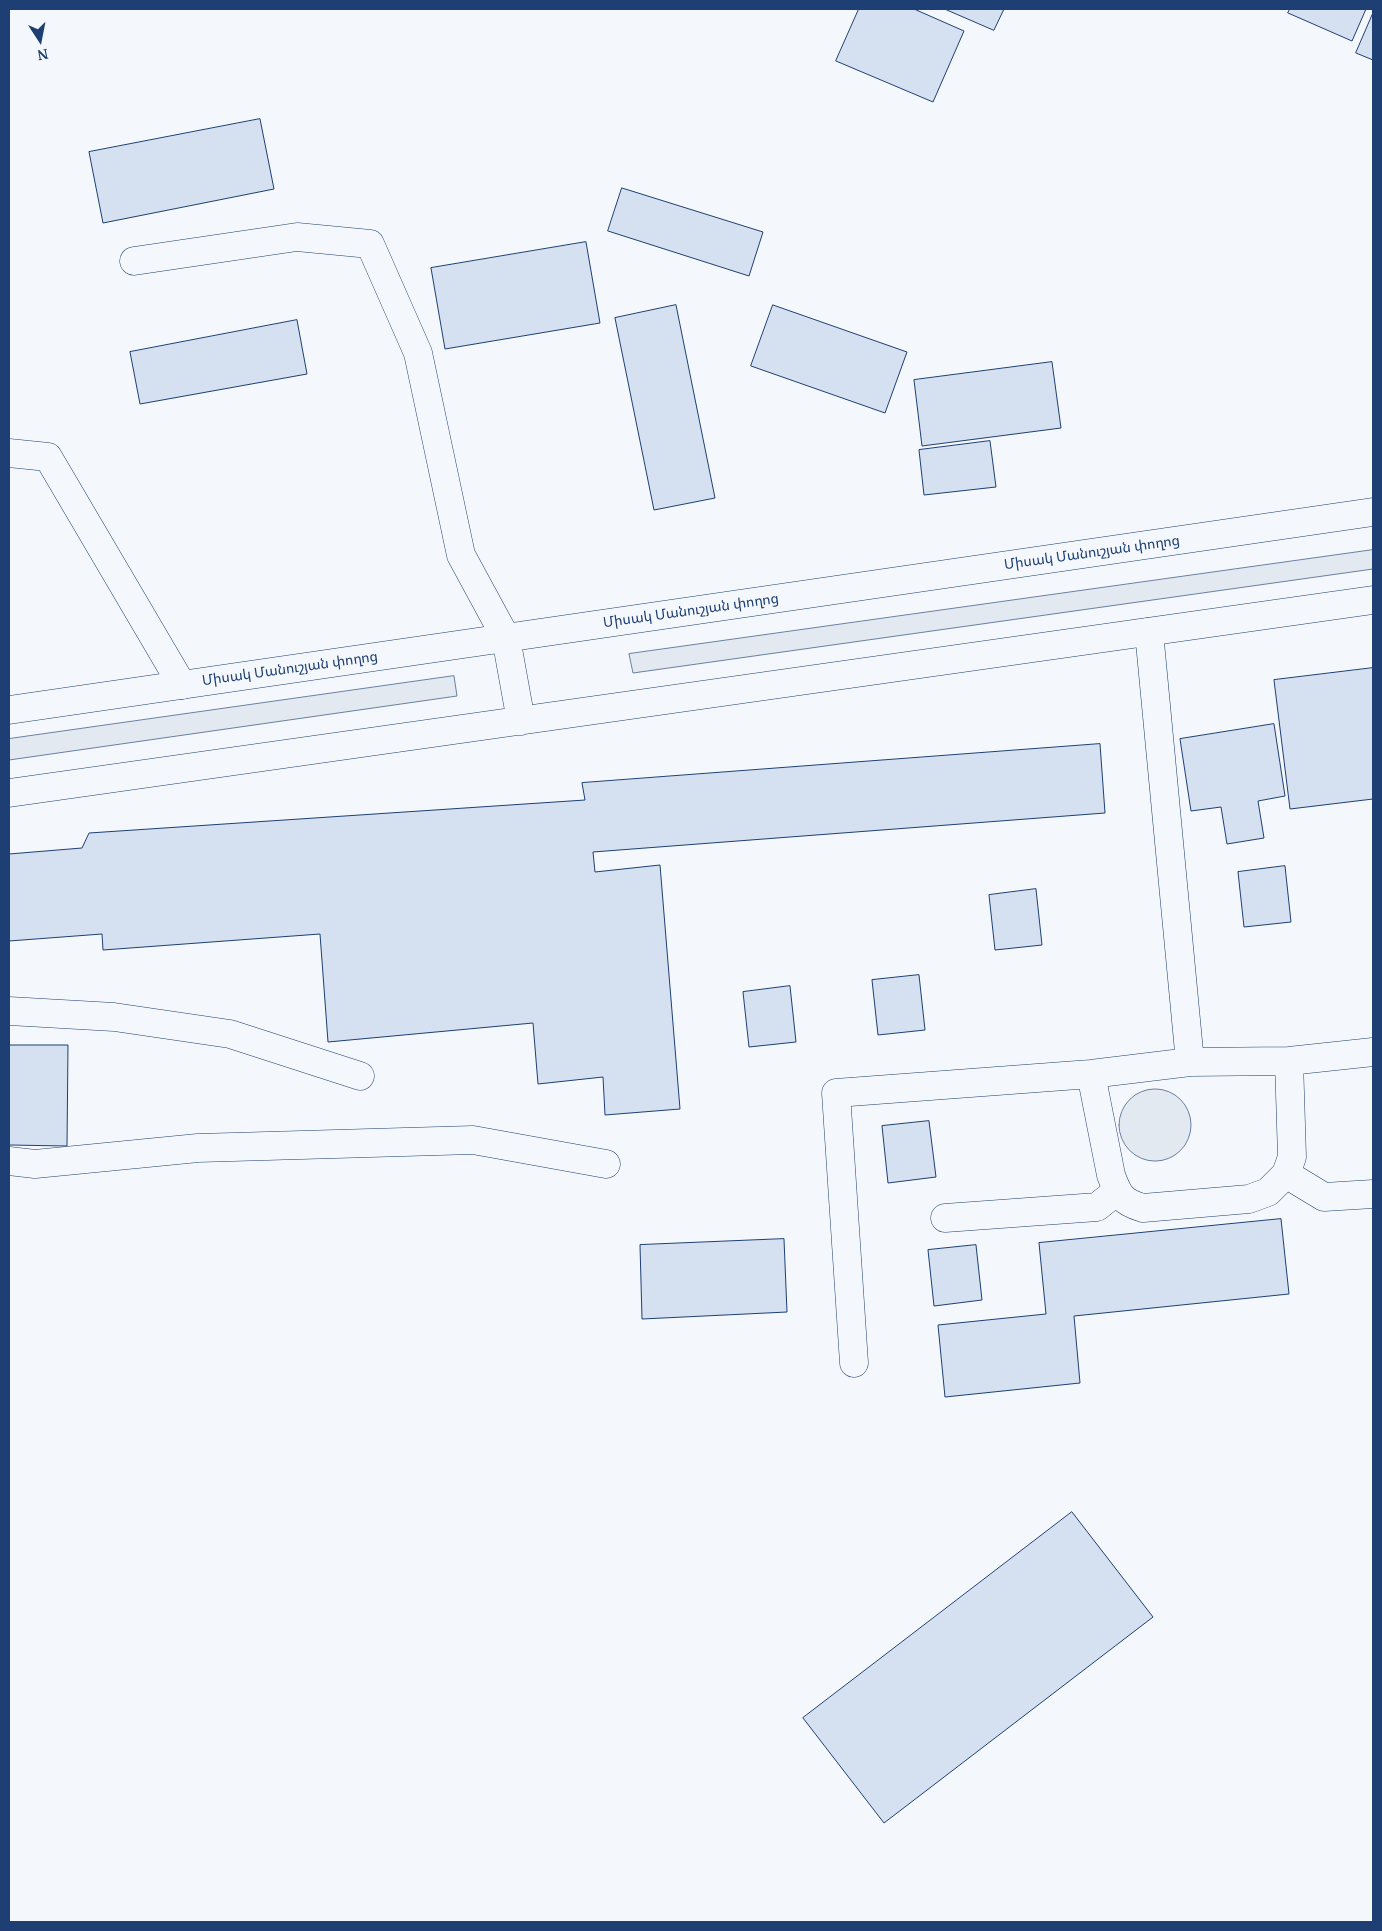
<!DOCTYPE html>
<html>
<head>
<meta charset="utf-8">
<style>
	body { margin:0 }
	#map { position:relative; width:1382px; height:1931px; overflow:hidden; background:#f4f7fb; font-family:"PT Serif",serif }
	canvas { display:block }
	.frame { position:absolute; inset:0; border:10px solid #1d3f73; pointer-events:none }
	.north { position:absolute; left:15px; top:15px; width:50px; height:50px; -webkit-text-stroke:4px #f4f7fb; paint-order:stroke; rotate:169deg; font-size:14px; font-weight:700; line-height:20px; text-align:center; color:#1d3f73 }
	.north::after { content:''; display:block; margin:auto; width:18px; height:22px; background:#1d3f73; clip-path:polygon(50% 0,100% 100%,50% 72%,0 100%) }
</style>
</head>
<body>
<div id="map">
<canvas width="1382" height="1931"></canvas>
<div class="frame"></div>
<div class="north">N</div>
</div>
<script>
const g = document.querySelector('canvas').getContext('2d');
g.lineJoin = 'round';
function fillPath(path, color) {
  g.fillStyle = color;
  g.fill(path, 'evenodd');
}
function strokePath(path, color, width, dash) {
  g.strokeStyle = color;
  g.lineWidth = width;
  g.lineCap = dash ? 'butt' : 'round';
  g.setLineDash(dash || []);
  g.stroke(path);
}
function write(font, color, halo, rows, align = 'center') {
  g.font = font + ' "PT Serif","Noto Sans Armenian",serif';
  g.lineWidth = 4;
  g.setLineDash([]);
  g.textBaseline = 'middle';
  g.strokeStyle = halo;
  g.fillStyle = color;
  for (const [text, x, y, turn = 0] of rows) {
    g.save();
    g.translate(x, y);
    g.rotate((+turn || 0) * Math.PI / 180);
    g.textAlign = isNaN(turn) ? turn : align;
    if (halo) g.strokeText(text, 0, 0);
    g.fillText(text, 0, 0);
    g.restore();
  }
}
const green = new Path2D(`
	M1373,550V569L633,673L629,654Z
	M454,676L457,696L9,760V739Z
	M1119 1125a36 36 0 1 1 72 0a36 36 0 1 1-72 0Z`);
const building = new Path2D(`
	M859,9H914L964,31L933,102L836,61Z
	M945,9H1004L994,30Z
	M1290,9H1366L1352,41L1288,13Z
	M1373,13V60L1356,53Z
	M260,119L274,189L103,223L89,152Z
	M622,188L763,232L749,276L608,231Z
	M586,242L600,323L445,349L431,268Z
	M676,305L715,498L654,510L615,318Z
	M773,305L907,352L885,413L751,366Z
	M297,320L307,374L140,404L130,352Z
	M1052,362L1061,428L922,446L914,380Z
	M990,441L996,487L924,495L919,450Z
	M1373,668V799L1290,809L1274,680Z
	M1274,724L1285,796L1258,801L1264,838L1227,844L1221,807L1191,811L1180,739Z
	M1100,744L1105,813L593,852L595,872L660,865L680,1109L605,1115L603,1077L538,1084L533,1023L328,1042L320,934L103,950L102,934L9,941V854L82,848L89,833L585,800L582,783Z
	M1285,866L1291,922L1244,927L1238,872Z
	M1036,889L1042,945L995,950L989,895Z
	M919,975L925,1030L878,1035L872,980Z
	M790,986L796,1042L749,1047L743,992Z
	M9,1045H68L67,1146L9,1145Z
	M929,1121L936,1177L888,1183L882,1126Z
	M1281,1219L1289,1294L1074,1316L1080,1383L945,1397L938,1325L1046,1314L1039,1243Z
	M784,1239L787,1312L642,1319L640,1245Z
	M976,1245L982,1300L934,1306L928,1250Z
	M1072,1512L1153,1617L884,1823L803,1718Z`);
const minor = new Path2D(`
	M134,261L297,237L370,244L418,353L461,555L506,638
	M9,453L48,457L182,685
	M1149,632L1190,1062
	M9,1011L114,1017L230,1034L360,1076
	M1091,1074L1111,1175C1118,1195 1122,1202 1143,1208L1249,1199L1268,1192L1286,1174L1292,1157L1289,1061
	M9,1161L35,1164L198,1148L473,1140L606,1164
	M1286,1174L1324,1197L1373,1194
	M945,1218L1097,1207L1117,1191
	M854,1363L836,1093L1091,1074L1190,1062L1289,1061L1373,1052`);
const highway = new Path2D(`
	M506,638L521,721
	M9,710L1373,512
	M9,793L1373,600`);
const streetNames = [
	["Միսակ Մանուշյան փողոց",1092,553,-8],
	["Միսակ Մանուշյան փողոց",691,611,-8],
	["Միսակ Մանուշյան փողոց",290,669,-8]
];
fillPath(green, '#e3e9f0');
strokePath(green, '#687fa3', 1);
fillPath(building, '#d5e0f0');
strokePath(building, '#1d3f73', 1);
strokePath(minor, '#1d3f73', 29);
strokePath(highway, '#1d3f73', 29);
strokePath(minor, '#f4f7fb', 28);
strokePath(highway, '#f4f7fb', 28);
write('14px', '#1d3f73', '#f4f7fb', streetNames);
</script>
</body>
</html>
